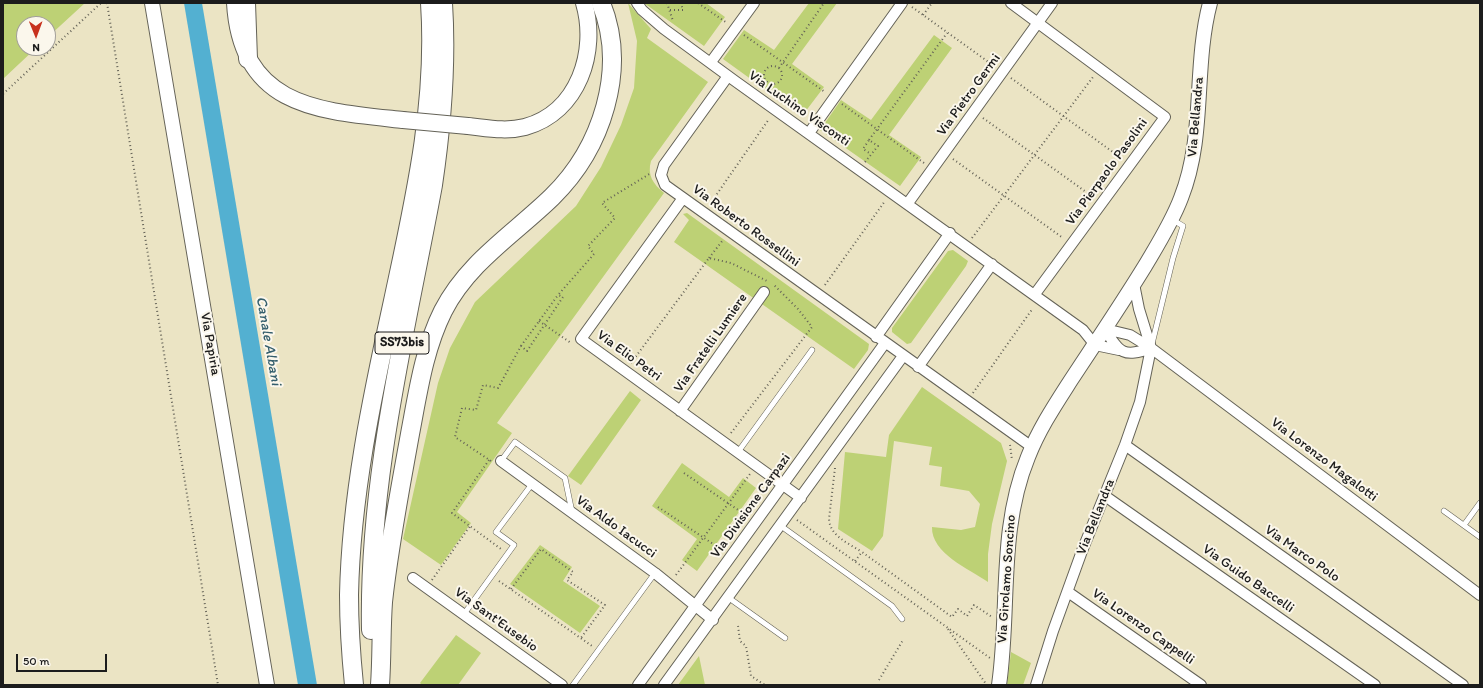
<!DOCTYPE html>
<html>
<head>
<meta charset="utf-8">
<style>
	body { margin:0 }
	#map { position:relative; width:1483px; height:688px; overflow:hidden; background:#ebe4c4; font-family:Itim,sans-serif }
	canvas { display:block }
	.frame { position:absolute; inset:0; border:4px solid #1c1c1c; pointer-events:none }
	.north { position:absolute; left:16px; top:16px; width:40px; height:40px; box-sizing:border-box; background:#fbf7ec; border:1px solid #a29f99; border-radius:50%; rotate:179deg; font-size:11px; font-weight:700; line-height:16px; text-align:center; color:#1c1c1c }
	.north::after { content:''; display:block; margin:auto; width:14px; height:18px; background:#c8321e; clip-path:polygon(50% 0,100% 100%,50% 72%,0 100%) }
	.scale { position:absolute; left:16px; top:654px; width:91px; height:18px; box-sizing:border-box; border:2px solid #1c1c1c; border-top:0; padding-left:5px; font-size:12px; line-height:14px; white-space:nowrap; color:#1c1c1c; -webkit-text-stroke:3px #fbf7ec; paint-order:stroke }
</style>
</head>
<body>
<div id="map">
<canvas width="1483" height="688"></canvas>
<div class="frame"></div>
<div class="north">N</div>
<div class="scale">50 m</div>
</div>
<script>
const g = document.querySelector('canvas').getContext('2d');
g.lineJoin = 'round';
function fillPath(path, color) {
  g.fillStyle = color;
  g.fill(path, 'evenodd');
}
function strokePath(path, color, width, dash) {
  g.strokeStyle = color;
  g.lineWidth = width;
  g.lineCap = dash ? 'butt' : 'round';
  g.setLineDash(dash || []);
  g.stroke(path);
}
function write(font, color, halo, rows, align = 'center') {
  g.font = font + ' Itim,sans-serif';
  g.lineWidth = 4;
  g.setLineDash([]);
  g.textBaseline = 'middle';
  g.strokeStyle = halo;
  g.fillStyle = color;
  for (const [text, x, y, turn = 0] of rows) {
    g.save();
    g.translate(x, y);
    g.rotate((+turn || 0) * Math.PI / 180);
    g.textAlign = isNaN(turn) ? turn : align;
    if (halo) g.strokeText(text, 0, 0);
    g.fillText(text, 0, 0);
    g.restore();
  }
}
const green = new Path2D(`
	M3,3H85L48,37V24H24V48H36L3,79Z
	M628,3L651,29L647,38L708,82L651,161C647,175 653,184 664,193L497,423L512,433L457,512L471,523L441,565L403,539L438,383L450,348L475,302L576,206L601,167L621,125L634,88L637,41Z
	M644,3H706L725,17L704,46Z
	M809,3H837L792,64L824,87L802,116L723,59L744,30L774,50Z
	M934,35L952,48L889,135L921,157L900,186L820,130L841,100L871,120Z
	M687,213L869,344L868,350L854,369L674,242L689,220L683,214Z
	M953,250L968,261L966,266L911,343L907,344L892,332V328L948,251Z
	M922,387L1001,443L1007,461L992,524L988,554V582C969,569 931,553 932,527L961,530L975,527L980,504L969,491L940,486L942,467L929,465L932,447L894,441L883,536L872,551L838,529L845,452L886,457L889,435Z
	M630,391L641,400L581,485L568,476Z
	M682,463L729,497L743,478L756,488L697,571L682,560L697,539L652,506Z
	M540,545L572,567L563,581L600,606L580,633L510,584Z
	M456,635L481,653L458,685H422L420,683Z
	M1011,652L1031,663L1023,685H1007Z
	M699,656L705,685H678Z`);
const water = new Path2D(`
	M184,3H202L317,685H298Z`);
const path = new Path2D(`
	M107,3L218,685
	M667,3L673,21
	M698,3L727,23
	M912,7L994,66
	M670,10H683L681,3
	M923,15L932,3
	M744,35L825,92
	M764 75a9 9 0 1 1 18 0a9 9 0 1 1-18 0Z
	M779,68L824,3
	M1011,78L1121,158
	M755,82L766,80
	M3,94L101,3
	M842,104L924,163
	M983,118L1093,197
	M869,140L947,33
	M953,159L1063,238
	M865,162L878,146L869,140L863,149L871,154
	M710,204L769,119
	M972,238L1093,77
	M709,258L723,240
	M825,285L885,201
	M539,321L571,343
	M521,346L558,295
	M631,363L709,258L731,263L769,282
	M973,393L1033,308
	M731,433L812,327L798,309L773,284
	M1010,445L1012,460
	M489,460L452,513L501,549
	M491,461L455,437L462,408L476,410L483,385L498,388L521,346L527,351L563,297L558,295L594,254L588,246L615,218L602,203L651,173
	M835,468L829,519C830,536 848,543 862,552
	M684,473L747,516
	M658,507L722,550
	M797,520L990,658
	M855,561L862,552L952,617L958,609L967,616L974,605L992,617
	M676,575L750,474
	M432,580L470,526
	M499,581L592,646
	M511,589L541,549L573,572L567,580L605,605L581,638
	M738,626L740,641L746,646L751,676L765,685
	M948,629L986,684
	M879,680L903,640`);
const lane = new Path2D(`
	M1152,344L1173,258L1183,226L1173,220
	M738,452L812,350
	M501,461L515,442L565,478L572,512
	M1444,511L1480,537
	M1464,525L1480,503
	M781,526L892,606L902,619
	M729,598L785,638
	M464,614L514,545L496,532L532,484
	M573,685L655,573`);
const street = new Path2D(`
	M637,3L642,10L664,29L735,81L1083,330L1095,345L1119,350
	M1011,3L1165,117L1035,294
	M711,62L754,3
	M728,76L664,165L661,175L665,185L1032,447
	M809,133L902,3
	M683,198L581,339L801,498
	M908,203L1052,3
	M1105,329L1130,335L1151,348L1480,595
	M1105,329C1119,353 1124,358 1151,348
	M876,337L950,233
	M918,367L992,264
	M680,411L764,292
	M1125,445L1463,685
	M501,461L655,573L713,620
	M1105,496L1375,685
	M413,578L562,685
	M1068,592L1201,685
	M638,685L885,343
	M664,685L903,356
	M1036,685L1053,631L1082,551L1125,445L1140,402L1151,348L1139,309L1134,284`);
const secondary = new Path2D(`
	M152,3L267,685
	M999,685C1010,609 998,530 1028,457C1039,429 1055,405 1071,380C1096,342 1121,305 1145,266C1158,244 1172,222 1181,198C1206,135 1193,68 1210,3`);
const primary = new Path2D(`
	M235,3C241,108 319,111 403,120
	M468,126C487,128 506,132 525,127C579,112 598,51 584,3`);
const highway = new Path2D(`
	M246,3L248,59
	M371,630C368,479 406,332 433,185C442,124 447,64 443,3
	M354,685C351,655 349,625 349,595C351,496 372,397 393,301C414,202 437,105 430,3
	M380,685C382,657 381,630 383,602C389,546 400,490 410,434C418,392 424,349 443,311C468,262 514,234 552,197C602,148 628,69 601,3`);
const primaryBridge = new Path2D(`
	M403,120L468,126`);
const shields = [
	[402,343,54]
];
const shieldNames = [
	["SS73bis",402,343]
];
const streetNames = [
	["Via Pietro Germi",969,95,-54],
	["Via Luchino Visconti",799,109,35],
	["Via Bellandra",1196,117,-85],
	["Via Pierpaolo Pasolini",1107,172,-54],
	["Via Roberto Rossellini",746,226,36],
	["Via Fratelli Lumiere",711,343,-55],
	["Via Papiria",210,344,80],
	["Via Elio Petri",629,356,36],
	["Via Lorenzo Magalotti",1324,460,37],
	["Via Divisione Carpazi",751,506,-54],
	["Via Bellandra",1096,517,-68],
	["Via Aldo Iacucci",616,527,36],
	["Via Marco Polo",1302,554,35],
	["Via Girolamo Soncino",1007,579,-86],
	["Via Guido Baccelli",1248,579,35],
	["Via Sant'Eusebio",496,620,36],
	["Via Lorenzo Cappelli",1143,627,35]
];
const waterNames = [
	["Canale Albani",268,341,80]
];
fillPath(green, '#bdd175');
fillPath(water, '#53b0d1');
strokePath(lane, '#646257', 6);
strokePath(street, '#646257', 12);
strokePath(secondary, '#646257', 16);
strokePath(primary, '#646257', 18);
strokePath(highway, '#646257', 20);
strokePath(path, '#646257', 2, [1, 3]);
strokePath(lane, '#fff', 5);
strokePath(street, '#fff', 10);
strokePath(secondary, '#fff', 14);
strokePath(primary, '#fff', 16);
strokePath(highway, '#fff', 18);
strokePath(primaryBridge, '#646257', 18, []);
strokePath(primaryBridge, '#fff', 16);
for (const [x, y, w] of shields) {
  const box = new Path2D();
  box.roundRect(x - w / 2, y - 11, w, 22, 3);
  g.fillStyle = '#fbf7ec';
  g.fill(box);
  strokePath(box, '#1c1c1c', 1);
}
write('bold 13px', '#1c1c1c', null, shieldNames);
write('14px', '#1c1c1c', '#fbf7ec', streetNames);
write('italic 15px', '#355f6d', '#fbf7ec', waterNames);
</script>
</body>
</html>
